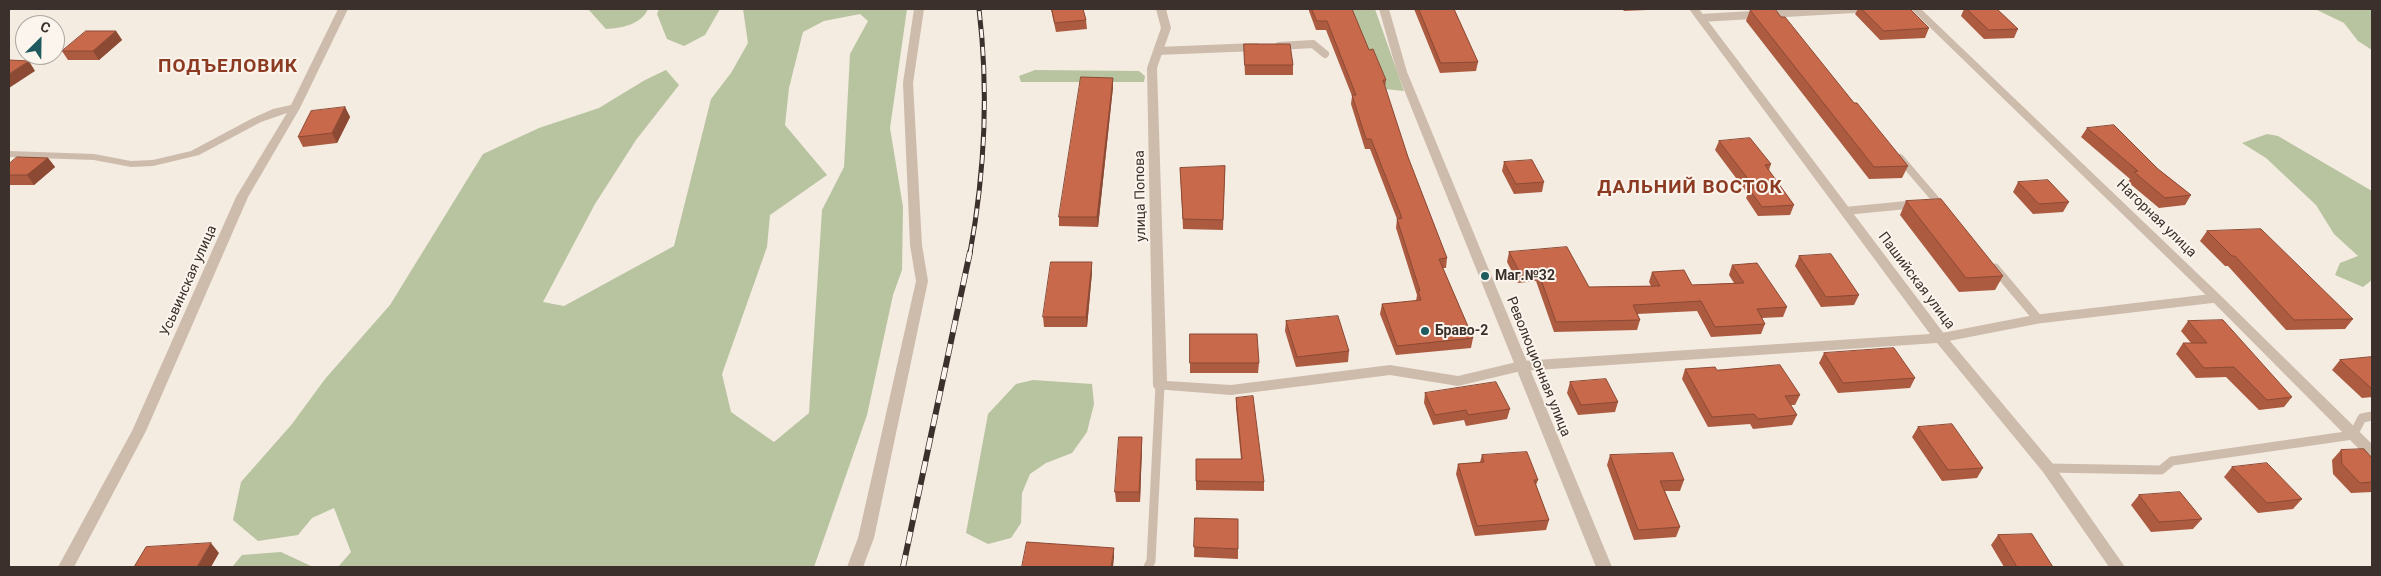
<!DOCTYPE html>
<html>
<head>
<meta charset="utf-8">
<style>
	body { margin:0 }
	#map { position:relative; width:2381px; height:576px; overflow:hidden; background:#f4ebe1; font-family:Roboto,sans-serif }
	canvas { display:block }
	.frame { position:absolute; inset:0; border:10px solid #3b302b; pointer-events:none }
	.north { position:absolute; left:15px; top:15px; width:50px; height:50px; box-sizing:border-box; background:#fbf5ee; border:1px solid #aea6a0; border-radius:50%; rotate:23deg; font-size:14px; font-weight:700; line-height:20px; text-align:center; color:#3b302b }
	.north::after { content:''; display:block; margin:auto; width:18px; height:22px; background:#1f5a5e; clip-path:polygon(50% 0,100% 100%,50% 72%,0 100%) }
</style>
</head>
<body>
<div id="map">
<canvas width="2381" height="576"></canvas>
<div class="frame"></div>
<div class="north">С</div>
</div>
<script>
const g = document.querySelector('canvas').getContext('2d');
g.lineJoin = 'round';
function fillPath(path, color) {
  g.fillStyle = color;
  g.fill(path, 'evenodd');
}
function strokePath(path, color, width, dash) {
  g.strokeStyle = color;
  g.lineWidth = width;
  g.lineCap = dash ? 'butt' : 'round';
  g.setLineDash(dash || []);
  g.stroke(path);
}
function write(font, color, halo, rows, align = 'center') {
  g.font = font + ' Roboto,sans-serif';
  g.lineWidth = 4;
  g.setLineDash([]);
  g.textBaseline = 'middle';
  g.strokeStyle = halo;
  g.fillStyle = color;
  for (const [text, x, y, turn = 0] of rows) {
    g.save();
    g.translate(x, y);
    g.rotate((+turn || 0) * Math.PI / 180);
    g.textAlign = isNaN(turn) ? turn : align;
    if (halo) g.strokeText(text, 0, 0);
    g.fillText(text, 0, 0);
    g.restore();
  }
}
const green = new Path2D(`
	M588,9H648C641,25 621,28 606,29Z
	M659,9H720L705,35L684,46L667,39L657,14Z
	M743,9H907L890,128L903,207L902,270L893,295L867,415L814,567H338L351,552L334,508L312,518L298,535L258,541L233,520L241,482L292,424L325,379L390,305L483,154L539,128L599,108L645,80L666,70L679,85L636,140L595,204L543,302L564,306L674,246L711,99L731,73L748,43ZM860,14L868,21L850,54L844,167L822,210L809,413L774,442L731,412L722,374L767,247L770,215L827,175L785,125L789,88L803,32L824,21Z
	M1347,9H1375L1404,91L1385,89Z
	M2315,9H2372V50L2358,41L2344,23Z
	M1035,70L1139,71L1145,76L1144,82H1021L1019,76Z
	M2267,134L2278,136L2372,191V280L2363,287L2335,275L2340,263L2358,256L2334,234L2316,205L2266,158L2242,143Z
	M1033,380L1092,384L1094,404L1087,432L1072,453L1046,463L1030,474L1022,493L1021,523L1011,538L988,544L966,533L988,414L1016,384Z
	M281,552L313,567H232L242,555Z`);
const serviceFar1 = new Path2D(`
	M1701,18L1854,9
	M1279,46L1313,44L1325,54
	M1158,51L1256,47
	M1900,158L1942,207
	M1845,211L1917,204`);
const service = new Path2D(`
	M1995,268L2038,319
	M1940,338L2038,319L2216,298
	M2048,468L2161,470L2172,461L2353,435L2362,418L2372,416
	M1148,567L1151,561L1160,386`);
const minor = new Path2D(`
	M338,9H348L300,108L248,197L146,431L74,567H58L132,431L236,197L287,113L261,122L199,155L153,166L131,167L94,160L9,157V151L94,154L131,161L153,160L191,151L253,118L273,109L291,105Z
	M914,9H924L913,83L922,245L928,281L874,538L863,567H847L858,538L916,281L910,245L903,83Z
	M1156,9H1166L1171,28L1157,68L1167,381L1231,385L1390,365L1458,376L1521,361L1930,334L1689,9H1699L1945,335L2053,464L2125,567H2109L2043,472L1937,343L1521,371L1458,386L1390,375L1231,395L1155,389L1153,386L1147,68L1161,28Z
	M1911,9H1921L2220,295L2372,444V458L2367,457L2212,301Z`);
const tertiary = new Path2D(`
	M1379,9H1389L1407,72L1612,567H1596L1397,72Z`);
const railFar1 = new Path2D(`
	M970,253C985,171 989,92 979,9`);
const rail = new Path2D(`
	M903,567L970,252`);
const wall = new Path2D(`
	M1051,9H1083L1086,20L1087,29L1056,32Z
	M1309,9H1352L1369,50L1386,80L1385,87L1408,157L1447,258L1446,268H1443L1473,338L1471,348L1396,355L1380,314L1382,304L1416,301L1417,295L1396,228L1397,219L1370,149H1365L1351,104L1352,96L1326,30H1316L1309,11Z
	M1414,9H1454L1478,62L1476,71L1440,73Z
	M1622,9H1647V10L1624,11Z
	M1737,9H1762L1738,10Z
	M1858,9H1910L1929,28L1925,38L1880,40L1855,14Z
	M1964,9H1997L2018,29L2014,38L1984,39L1961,16Z
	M1750,10L1781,17L1908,166L1902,178L1869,179L1746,21Z
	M116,31L122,40L99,60H68L62,51Z
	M1244,44L1293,65V75H1245L1244,54Z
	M1113,78V87L1098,227L1059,226V217Z
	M345,107L350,117L337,143L303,147L298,137Z
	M2087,128L2158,169L2191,195L2185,205L2159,208L2128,182L2130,179L2081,137Z
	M1719,141L1771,164L1769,170L1794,205L1790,215L1758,216L1746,198L1748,194L1715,150Z
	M48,158L55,167L34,185H9V164Z
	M1504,162L1544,182L1542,192L1514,194L1502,171Z
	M1225,166L1223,230L1183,229L1180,168Z
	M2018,182L2069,202L2063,212L2033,214L2013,192Z
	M1906,201L2003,276L1995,290L1959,292L1900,215Z
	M2207,231L2353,319L2345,329L2286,330L2228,266H2225L2200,241Z
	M1509,252L1589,287L1651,286L1649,282L1652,272L1692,285L1734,283L1729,275L1732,265L1787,307L1783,317L1762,318L1765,324L1761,334L1711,337L1697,311L1637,314L1640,320L1637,330L1554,332L1536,281L1518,283L1507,262Z
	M1799,256L1859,295L1854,305L1821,307L1795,266Z
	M1092,272L1087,327H1044L1043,317Z
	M1286,321L1349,351L1348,362L1296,367L1285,331Z
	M2188,321L2292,397L2284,407L2259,410L2226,377L2196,378L2176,354L2183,343H2191L2181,331Z
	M1190,334L1259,363L1258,373H1190Z
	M1824,353L1915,378L1910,388L1838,393L1819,363Z
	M2372,357V397L2362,398L2332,370L2340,360Z
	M1685,369L1717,370L1800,395L1795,405H1791L1797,415L1792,425L1753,429L1750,424L1708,427L1682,379Z
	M1570,382L1618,402L1615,412L1578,415L1567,393Z
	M1425,393L1510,409L1507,419L1466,426L1464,420L1433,425L1424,403Z
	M1236,398L1264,482V491L1196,490V459H1241L1236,407Z
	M1918,427L1983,468L1977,478L1942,481L1912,437Z
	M1142,437V447L1140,502H1116L1115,492Z
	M2341,450L2372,458V492L2351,493L2333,474L2332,460Z
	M1482,455L1538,480L1536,485L1549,520L1546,530L1475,536L1456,474L1458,464L1480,462Z
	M1610,455L1684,480L1680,491H1665L1680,527L1676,537L1634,540L1607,465Z
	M2232,467L2302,499L2293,509L2258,513L2224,477Z
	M2139,495L2202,519L2193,529L2151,532L2131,505Z
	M1195,518L1238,549V559L1194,557Z
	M1998,535L2053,567H2004L1991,545Z`);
const shadedWall = new Path2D(`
	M116,31L122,40L99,60L93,51Z
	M29,61L35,71L9,88V74Z
	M1113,78V87L1098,227L1097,217Z
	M345,107L350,117L337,143L332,133Z
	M48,158L55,167L34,185L27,175Z
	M1092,262V272L1087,327L1086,317Z
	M1142,437V447L1140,502L1139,492Z
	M211,543L219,553L211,567H197Z
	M1114,548V558L1113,567H1111Z`);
const building = new Path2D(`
	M1052,9H1083L1086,20L1055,23Z
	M1312,9H1352L1369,50L1373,49L1386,80H1383L1408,157L1447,258L1439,259L1473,338L1397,346L1382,304L1421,300L1418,291H1420L1397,219L1402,218L1371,139H1366L1352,95H1356L1327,21H1317Z
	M1419,9H1454L1478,62L1441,63Z
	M1765,9H1775L1781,17H1785L1854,103H1857L1908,166L1874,167L1750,10Z
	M1862,9H1910L1929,28L1884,31Z
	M1967,9H1997L2018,29L1989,30Z
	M86,31H116L93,51H62Z
	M1244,44H1290L1293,65H1245Z
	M9,60L29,61L9,74Z
	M1081,77L1113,78L1097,217H1059Z
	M345,107L332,133L298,137L311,111Z
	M2114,125L2158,169L2191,195L2165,198L2134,172L2138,171L2087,128Z
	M1750,138L1771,164L1765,165L1794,205L1762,207L1749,189L1755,188L1719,141Z
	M17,157L48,158L27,175H9V164Z
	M1532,160L1544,182L1516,184L1504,162Z
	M1225,166L1223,220L1183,219L1180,168Z
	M2048,180L2069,202L2039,204L2018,182Z
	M1941,199L2003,276L1966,278L1906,201Z
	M2261,229L2353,319L2294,320L2235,256H2232L2207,231Z
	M1567,247L1589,287L1660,286L1652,272L1684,270L1692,285L1744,283L1732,265L1757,263L1787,307L1757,309L1765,324L1715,327L1701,301L1633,305L1640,320L1556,322L1538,271L1520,273L1509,252Z
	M1831,254L1859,295L1826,297L1799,256Z
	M1051,262H1092L1086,317H1043Z
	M1338,316L1349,351L1297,357L1286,321Z
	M2223,320L2292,397L2267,400L2234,367L2204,368L2183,343H2207L2188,321Z
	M1190,334H1257L1259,363H1190Z
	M1894,348L1915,378L1843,383L1824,353Z
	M2372,357V388H2371L2340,360Z
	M1780,365L1800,395L1785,396L1797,415L1758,419L1754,414L1712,417L1685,369L1715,367L1717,370Z
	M1606,379L1618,402L1581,405L1570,382Z
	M1496,382L1510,409L1468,415L1466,410L1435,415L1425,393Z
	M1253,396L1264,482L1196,481V459H1242L1236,398Z
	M1952,424L1983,468L1948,470L1918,427Z
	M1119,437H1142L1139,492H1115Z
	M2364,449L2372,458V482L2360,483L2342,464L2341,450Z
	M1527,452L1538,480H1534L1549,520L1477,526L1458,464L1484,462L1482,455Z
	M1673,453L1684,480L1660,481L1680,527L1638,530L1610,455Z
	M2267,463L2302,499L2267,503L2232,467Z
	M2180,492L2202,519L2159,522L2139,495Z
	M1195,518L1238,519V549L1194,547Z
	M2032,534L2053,567H2017L1998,535Z
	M1027,542L1114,548L1111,567H1022Z
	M211,543L197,567H134L146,547Z`);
const markers = [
	[1485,276,5,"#1f5a5e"],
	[1425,331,5,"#1f5a5e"]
];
const streetNames = [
	["улица Попова",1141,196,-91],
	["Нагорная улица",2156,219,44],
	["Усьвинская улица",189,281,-66],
	["Пашийская улица",1916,281,53],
	["Революционная улица",1538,367,68]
];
const poiNames = [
	["Маг.№32",1495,276],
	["Браво-2",1435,331]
];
const districtNames = [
	["ПОДЪЕЛОВИК",228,67],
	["ДАЛЬНИЙ ВОСТОК",1690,188]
];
fillPath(green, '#b8c4a0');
strokePath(serviceFar1, '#cdbbac', 8);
strokePath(service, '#cdbbac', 9);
fillPath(minor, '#cdbbac');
fillPath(tertiary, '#cdbbac');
strokePath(railFar1, '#3b302b', 5);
strokePath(rail, '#3b302b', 6);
strokePath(railFar1, '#fbf5ee', 3, [9]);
strokePath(rail, '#fbf5ee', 4.5, [12]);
fillPath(wall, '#ac5a40');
fillPath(shadedWall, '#8c4a34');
fillPath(building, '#c8694b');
strokePath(building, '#8c4a34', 1);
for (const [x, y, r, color] of markers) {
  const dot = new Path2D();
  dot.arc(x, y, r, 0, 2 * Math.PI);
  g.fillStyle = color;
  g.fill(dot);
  strokePath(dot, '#fbf5ee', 2);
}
write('14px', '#3b302b', '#fbf5ee', streetNames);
write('bold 14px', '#3b302b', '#fbf5ee', poiNames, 'left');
g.letterSpacing = '1px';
write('bold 19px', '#8c3b22', '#fbf5ee', districtNames);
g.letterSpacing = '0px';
</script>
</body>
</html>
